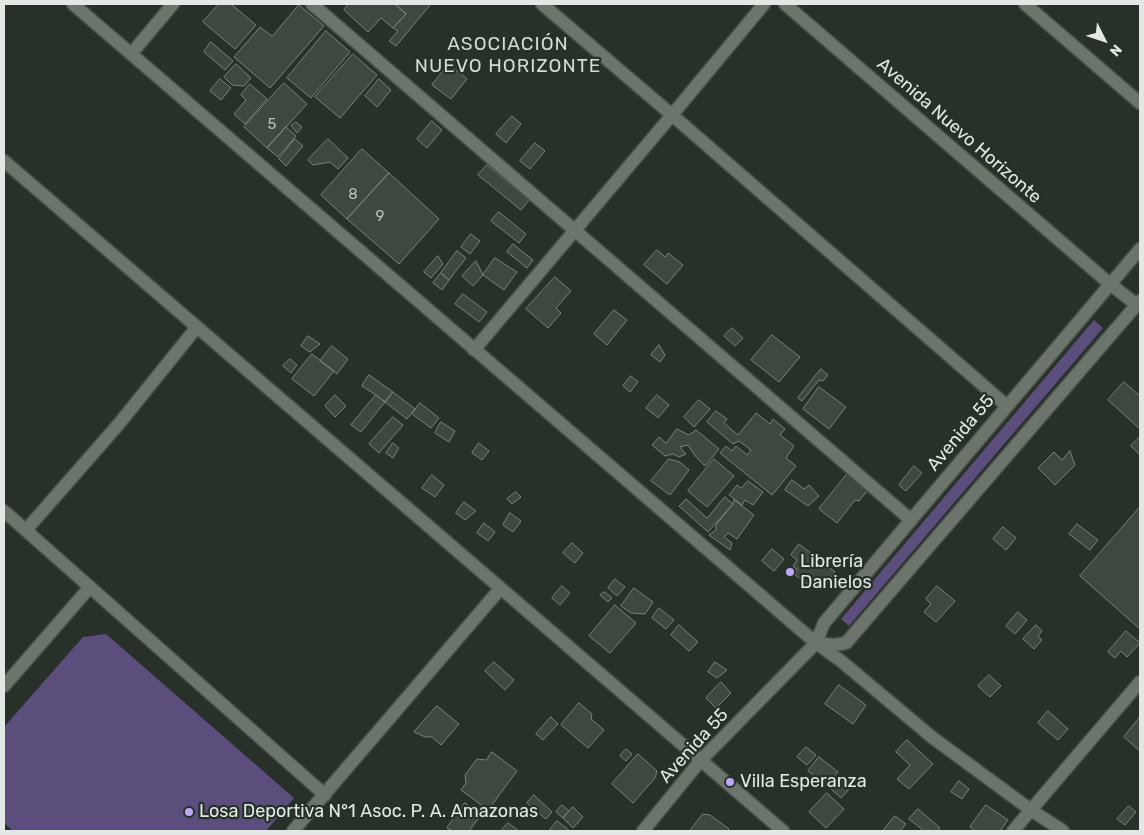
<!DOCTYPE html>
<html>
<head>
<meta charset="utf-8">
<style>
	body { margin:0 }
	#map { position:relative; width:1144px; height:835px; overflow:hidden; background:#273029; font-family:Rubik,sans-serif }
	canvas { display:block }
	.frame { position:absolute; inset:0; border:5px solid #e2e8e3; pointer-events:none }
	.north { position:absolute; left:1079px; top:15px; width:50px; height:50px; -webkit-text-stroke:4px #273029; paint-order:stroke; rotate:131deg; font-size:14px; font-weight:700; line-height:20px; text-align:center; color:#e2e8e3 }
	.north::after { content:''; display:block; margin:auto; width:18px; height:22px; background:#e2e8e3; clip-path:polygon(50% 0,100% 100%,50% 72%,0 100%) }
</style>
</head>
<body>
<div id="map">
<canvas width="1144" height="835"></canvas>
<div class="frame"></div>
<div class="north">N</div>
</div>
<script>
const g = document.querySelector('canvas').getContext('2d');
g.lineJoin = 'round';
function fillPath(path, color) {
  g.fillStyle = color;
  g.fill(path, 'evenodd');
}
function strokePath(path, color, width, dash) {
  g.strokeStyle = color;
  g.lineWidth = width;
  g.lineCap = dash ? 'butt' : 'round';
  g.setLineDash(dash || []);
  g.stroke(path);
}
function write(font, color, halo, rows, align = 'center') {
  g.font = font + ' Rubik,sans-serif';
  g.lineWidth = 4.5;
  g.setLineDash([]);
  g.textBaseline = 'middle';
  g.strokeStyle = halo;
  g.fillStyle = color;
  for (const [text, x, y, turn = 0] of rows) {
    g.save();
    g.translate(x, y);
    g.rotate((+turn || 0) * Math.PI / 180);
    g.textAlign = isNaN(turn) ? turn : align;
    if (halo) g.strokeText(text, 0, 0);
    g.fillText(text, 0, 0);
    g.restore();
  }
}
const green = new Path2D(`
	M1094,320L1103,328L849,626L841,619Z
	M106,634L294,798L266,831H13L4,823V727L83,637Z`);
const building = new Path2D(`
	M219,4H231L256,25L235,49L203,22Z
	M349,4H395L406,14L393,28L381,18L368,32L344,10Z
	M395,4H428L430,5L396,46L389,41L398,31L393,28L406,14Z
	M299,5L324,26L270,88L234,57L260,27L272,36Z
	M326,31L350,52L311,98L287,78Z
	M211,42L233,61L225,70L204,52Z
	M353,54L377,75L340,118L315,97Z
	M236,64L251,78L244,86L232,85L224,77Z
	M449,64L467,79L451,99L432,85Z
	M220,79L231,88L221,100L210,91Z
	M379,79L391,90L377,107L365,96Z
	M284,83L307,104L267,148L244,127Z
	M250,84L267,99L245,124L234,114L246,100L241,95Z
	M512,116L521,124L506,143L496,134Z
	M432,121L442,130L427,148L417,139Z
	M296,122L302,127L297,133L291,126Z
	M286,127L296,136L278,157L267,148Z
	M295,139L303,146L286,166L279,159Z
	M328,139L348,158L338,169L330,162L313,165L308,160Z
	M535,143L545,151L530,169L520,161Z
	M362,149L389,173L347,219L321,195Z
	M487,165L529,200L521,210L478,175Z
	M389,173L439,219L399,264L347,219Z
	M499,212L526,234L519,243L491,221Z
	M471,234L480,241L470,254L461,247Z
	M513,244L533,260L527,268L507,252Z
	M657,250L665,257L668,253L683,265L667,284L644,265Z
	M457,251L466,258L449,280L441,273Z
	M438,256L443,264L431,278L424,272Z
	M495,258L517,272L504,290L483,275Z
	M476,261L483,275L473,286L462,276Z
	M441,273L449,280L442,290L433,283Z
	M555,277L571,291L556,308L561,313L548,328L526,309Z
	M463,294L487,312L479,322L455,304Z
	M614,310L627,320L607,345L594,334Z
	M732,328L743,338L735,346L724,336Z
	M772,335L800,357L779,382L751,360Z
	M308,336L320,344L310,352L301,346Z
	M659,345L665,355L660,362L651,355Z
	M332,346L348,359L337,374L320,361Z
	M312,354L334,371L314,396L292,379Z
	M290,359L297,365L291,373L283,366Z
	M821,369L828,375L823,381L819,380L802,401L798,398Z
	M369,375L393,392L385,402L376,395L362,386Z
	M631,376L638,382L630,392L623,386Z
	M1124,382L1140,396V429L1108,400Z
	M819,387L846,407L829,429L803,409Z
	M393,392L415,409L407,419L385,402Z
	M335,395L346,406L335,417L325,406Z
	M376,395L385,402L361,432L351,425Z
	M657,395L669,405L658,418L646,408Z
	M699,400L710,409L694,427L684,417Z
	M420,403L439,418L431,428L412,414Z
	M716,411L727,419L724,423L738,435L756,413L770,424L773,419L785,429L780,435L794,446L786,458L796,466L772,495L720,453L726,446L732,451L736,446L747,455L751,450L739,441L733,444L707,422Z
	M393,417L403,425L379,453L369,444Z
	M441,422L455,431L449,442L435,433Z
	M677,429L689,435L696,430L719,449L705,466L696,457L688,445L680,447L686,454L679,457L673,454L665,456L652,445L659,437L666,443Z
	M1140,437V455L1131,446Z
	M393,443L399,448L393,458L386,453Z
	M479,443L489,451L482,460L472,453Z
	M1070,451L1075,465L1055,485L1038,468L1054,452L1062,460Z
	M669,459L680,462L689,470L670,495L651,481Z
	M714,459L734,476L707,507L688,491Z
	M914,466L922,473L906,491L899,485Z
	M848,473L868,490L859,501L855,500L837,523L819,509Z
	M432,475L444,485L435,497L422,488Z
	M792,480L804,489L809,485L819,496L808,506L785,490Z
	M748,481L763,492L753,505L745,500L742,505L729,495L737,485L741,488Z
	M516,492L521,497L512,504L507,499Z
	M725,497L733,504L708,532L679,506L686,499L707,518Z
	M734,500L754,515L737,539L728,533L724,537L732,543L730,550L709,535L716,530V525L733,504Z
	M464,502L476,511L465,520L456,513Z
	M1140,507V629L1080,576Z
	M510,513L521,521L513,532L503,525Z
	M484,523L495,532L488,541L477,533Z
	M1077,524L1098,540L1090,550L1069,534Z
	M1003,527L1016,538L1006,550L993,539Z
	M572,543L583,553L575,563L563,553Z
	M799,544L835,572L827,583L821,578L822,583L814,589L795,575L797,569L793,566L797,560L791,555Z
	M772,549L784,559L774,571L762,561Z
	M615,579L625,587L617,596L608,588Z
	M562,586L570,593L560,605L552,598Z
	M937,586L955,601L936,622L924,612L931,604L926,599Z
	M634,588L653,602L645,614L631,613L621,606Z
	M605,592L612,598L608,602L600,595Z
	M615,605L636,623L610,653L589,636Z
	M659,608L674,620L666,629L652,618Z
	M1018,612L1027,620L1015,634L1006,626Z
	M679,625L698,642L689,651L671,635Z
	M1036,625L1042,631L1038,636L1042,640L1034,649L1023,639Z
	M1126,631L1140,643L1127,657L1121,651L1115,658L1108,652Z
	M494,662L514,680L505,690L485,671Z
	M715,662L727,670L717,678L708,672Z
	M989,675L1001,686L990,697L978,686Z
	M721,682L731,693L716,708L706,698Z
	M839,685L866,705L853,724L825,704Z
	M579,703L592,714L591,719L604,730L588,748L561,725Z
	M437,706L459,724L441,745L432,737H425L414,732Z
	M1048,711L1068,729L1058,740L1038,723Z
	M551,717L558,724L543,740L536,734Z
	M1140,717V751L1124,737Z
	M907,740L933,764L909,789L897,779L910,765L896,752Z
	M806,747L816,755L807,765L797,757Z
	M626,749L632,754L626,761L620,756Z
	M492,752L517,771L488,810L461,790L466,783L465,775L477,759L486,760Z
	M638,754L657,771L655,778L633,803L612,784Z
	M819,757L838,772L826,786L808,771Z
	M841,779L850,788L841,798L831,789Z
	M959,781L969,789L962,799L951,792Z
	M827,793L844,809L826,828L809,812Z
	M534,795L552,812L546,819L527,803Z
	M465,803L481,815L469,831H452L447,828Z
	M562,805L569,811L563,818L556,812Z
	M986,805L1008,820L1000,831H975L970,827Z
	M1129,806L1136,812L1125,825L1117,819Z
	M573,807L583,817L573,828L563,818Z
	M918,809L940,828L938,831H924L909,819Z
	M703,814L710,815L729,829L727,831H690Z
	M895,816L906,824L900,831H883Z
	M557,821L570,831H549Z
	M508,823L519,831H501Z`);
const street = new Path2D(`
	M73,4L816,643L841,661L933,738L1031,810L1063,831
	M312,4L911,520
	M542,4L672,115L1007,406
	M1025,4L1140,103
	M131,54L173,4
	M474,350L672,115L764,4
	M4,511L325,795
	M26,530L118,425L197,327
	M4,686L90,587
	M293,831L500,589
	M643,831L701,760
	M1013,831L1140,682`);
const secondary = new Path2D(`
	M785,4L1110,284L1137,305
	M4,161L783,831
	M816,643L834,645L846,643L1140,301
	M701,760L816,643L824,623L830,616L1140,249`);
const markers = [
	[790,572,5,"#bda9f5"],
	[730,782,5,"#bda9f5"],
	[189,812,5,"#bda9f5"]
];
const numberNames = [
	["5",272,125],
	["8",353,195],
	["9",380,217]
];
const streetNames = [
	["Avenida Nuevo Horizonte",959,131,41],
	["Avenida 55",961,433,-50],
	["Avenida 55",694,746,-48]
];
const poiNames = [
	["Librería",800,562],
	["Danielos",800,583],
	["Villa Esperanza",740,782],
	["Losa Deportiva N°1 Asoc. P. A. Amazonas",199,812]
];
const neighbourhoodNames = [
	["ASOCIACIÓN",508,45],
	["NUEVO HORIZONTE",508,67]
];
fillPath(green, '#5b4e7d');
fillPath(building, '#3f4840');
strokePath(building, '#788279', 1);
strokePath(street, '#474e48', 15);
strokePath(secondary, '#474e48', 15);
strokePath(street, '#6b756c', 12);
strokePath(secondary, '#6b756c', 12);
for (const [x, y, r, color] of markers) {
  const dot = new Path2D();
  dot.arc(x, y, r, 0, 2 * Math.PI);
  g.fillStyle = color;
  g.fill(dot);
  strokePath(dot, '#273029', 2);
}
write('15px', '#b9c0ba', null, numberNames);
write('18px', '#e2e8e3', '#273029', streetNames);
write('18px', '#e2e8e3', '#273029', poiNames, 'left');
g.letterSpacing = '1px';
write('19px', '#d0dcd2', '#273029', neighbourhoodNames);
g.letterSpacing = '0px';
</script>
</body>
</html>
